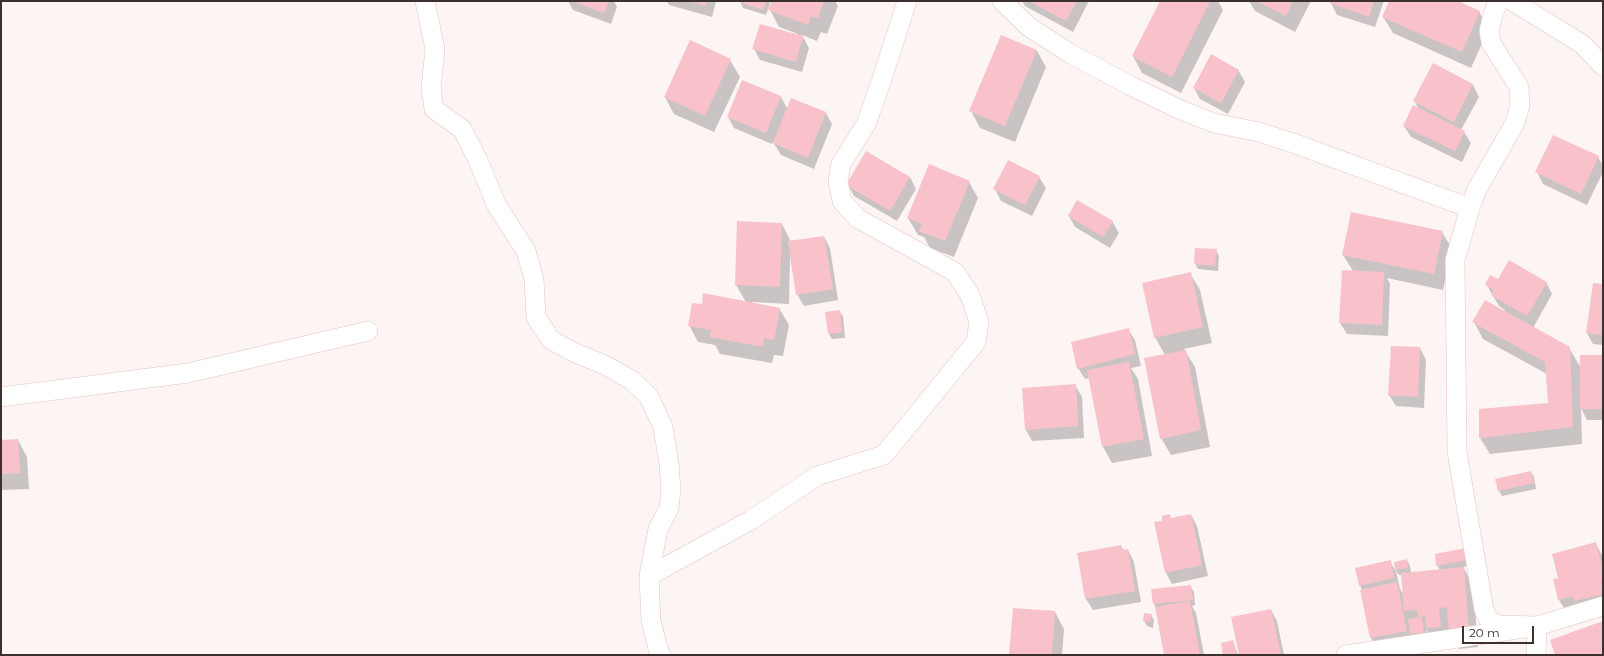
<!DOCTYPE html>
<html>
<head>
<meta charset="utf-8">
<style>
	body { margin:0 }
	#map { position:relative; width:1604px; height:656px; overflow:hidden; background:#fcf5f4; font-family:Montserrat,sans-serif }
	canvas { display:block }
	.frame { position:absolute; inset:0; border:2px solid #3d312f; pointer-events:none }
	.scale { position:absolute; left:1462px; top:626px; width:72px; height:18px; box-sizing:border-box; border:2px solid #3d312f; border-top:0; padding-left:5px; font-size:12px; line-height:14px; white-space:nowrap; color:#3d312f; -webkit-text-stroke:3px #fff; paint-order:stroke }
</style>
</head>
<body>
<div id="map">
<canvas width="1604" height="656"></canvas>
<div class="frame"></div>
<div class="scale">20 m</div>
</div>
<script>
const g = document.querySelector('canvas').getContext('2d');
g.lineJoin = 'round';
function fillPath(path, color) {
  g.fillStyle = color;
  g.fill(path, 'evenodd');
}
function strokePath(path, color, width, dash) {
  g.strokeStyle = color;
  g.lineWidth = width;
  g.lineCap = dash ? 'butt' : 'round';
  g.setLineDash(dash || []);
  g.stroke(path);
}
const shadow = new Path2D(`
	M568,1H614L617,7L611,24L573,10Z
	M667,1H716L712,17L669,5Z
	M740,1H771L766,15L743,8Z
	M773,1H835L838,6L827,34L821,32L817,41L802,35L809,48L802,72L760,60L754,49L797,35L798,34L779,27L770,10Z
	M1022,1H1089L1073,32L1025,6Z
	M1161,1H1218L1223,10L1181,93L1142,73L1133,56Z
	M1249,1H1311L1295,32L1255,11Z
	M1331,1H1384L1375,27L1337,15L1331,3Z
	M1390,1H1455L1479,12L1489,28L1471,68L1393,33L1383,17Z
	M1002,36L1037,51L1046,67L1015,142L980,128L971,111Z
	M730,60L740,77L714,132L674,114L665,97Z
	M1433,64L1473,85L1479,97L1461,130L1464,132L1471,143L1462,162L1411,137L1404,126L1419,110L1414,100Z
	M1238,70L1245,82L1228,114L1200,99L1194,88Z
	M781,97L788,110L826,113L832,124L814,169L781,155L773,142L772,144L734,128L728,117Z
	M1598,157L1603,166V172L1587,205L1543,184L1537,172Z
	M910,177L916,189L897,221L854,196L848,185Z
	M1039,177L1046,188L1032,216L1001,201L995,189Z
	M969,182L978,198L954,257L930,248L924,237L918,235L908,218Z
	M1069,216L1112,221L1119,233L1110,248L1075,227Z
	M738,222L782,224L791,242L824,237L830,248L838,300L804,306L797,294L790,257L789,304L752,302V303L779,308L789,325L783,356L774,355L772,363L720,354L715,345L698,342L689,325L702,306L746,302L736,285Z
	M1442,232L1452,249L1443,290L1387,278L1390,284L1388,336L1347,334L1340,323L1353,271L1343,255Z
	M1216,250L1219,256L1218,271L1198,269L1195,263Z
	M1190,273L1200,290L1212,343L1184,349L1195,367L1210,447L1171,455L1161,438L1165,355L1155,337Z
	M1498,280L1546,282L1552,294L1533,328L1569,348L1581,368L1603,356V420H1587L1581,408L1582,444L1490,454L1480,438L1549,404L1547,374L1483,339L1474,322L1504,312L1505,310L1499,306L1486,284Z
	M1603,282V345L1593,344L1587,333Z
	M839,311L843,316L845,338L832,339L829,334Z
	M1128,329L1135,340L1141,366L1131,368L1138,379L1152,456L1112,463L1103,447L1089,378L1085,379L1078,368Z
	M1420,348L1426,360L1424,408L1396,406L1389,395Z
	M1075,385L1082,397L1084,438L1032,441L1026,430Z
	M18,440L27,457L29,489L1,490V441Z
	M1531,472L1534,477L1536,489L1502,496L1499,491Z
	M1191,515L1197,526L1208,576L1172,584L1166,573L1171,519Z
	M1596,544L1603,557V607L1566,611L1559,600L1554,580L1559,579Z
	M1121,546L1124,551L1128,550L1134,562L1141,602L1093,610L1086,599L1078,554Z
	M1465,549L1470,565L1463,567L1473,585L1478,647L1459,649L1448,630L1428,633L1426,629L1427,638L1414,640L1411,635L1413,642L1377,649L1371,638L1362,590L1360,585L1390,561L1396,572L1395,562L1407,560L1410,566L1411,573L1440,570L1437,565ZM1396,571L1399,575H1402L1404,595L1400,589Z
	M1190,586L1194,592L1195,605L1192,606L1196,613L1204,655H1165L1156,608L1154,604Z
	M1271,610L1277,621L1284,655H1240Z
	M1055,612L1064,629L1062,655H1010Z
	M1151,615L1154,620L1153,628L1147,626L1144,621Z
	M1233,641L1238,655H1224Z`);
const building = new Path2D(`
	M572,1H609L604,13Z
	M689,1H707L705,6Z
	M739,1H766L763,10L739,2Z
	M772,1H824L818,18L811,16L808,25L768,10Z
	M1029,1H1077L1066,21Z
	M1160,1H1210L1172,77L1132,56Z
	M1257,1H1293L1286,16Z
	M1330,1H1374L1369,17L1330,3Z
	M1389,1H1458L1480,11L1462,52L1382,17Z
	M760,24L803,36L796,62L752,49Z
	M1001,35L1037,50L1005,126L969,111Z
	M690,40L731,59L705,116L664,97Z
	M1211,54L1239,70L1221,103L1193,88Z
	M1433,63L1473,84L1454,122L1413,101Z
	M742,80L781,96L766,133L727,117Z
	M791,98L826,112L808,158L773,143Z
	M1413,105L1465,131L1455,151L1403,126Z
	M1553,135L1599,156L1581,194L1535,172Z
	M866,151L910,177L890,211L846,185Z
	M1008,160L1040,176L1025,205L993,189Z
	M929,164L970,181L945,241L919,231L922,224L907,218Z
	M1077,200L1113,221L1103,237L1068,216Z
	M1351,212L1443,231L1434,274L1342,255Z
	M737,221L782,223L780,287L735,285Z
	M824,236L833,289L796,295L788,241Z
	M1195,248L1217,249L1215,266L1194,264Z
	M1509,260L1547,282L1527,316L1491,295L1494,290L1485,284L1490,275L1498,279Z
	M1342,270L1384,272L1382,325L1339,323Z
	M1191,272L1203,327L1154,338L1142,283Z
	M1593,283L1603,284V335L1586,333Z
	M703,293L780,308L774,340L764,338L763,347L710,337L711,330L688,326L692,303L702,304Z
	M1485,300L1570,347L1573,427L1479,438V409L1548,403L1545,362L1472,322Z
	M840,310L842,332L828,334L825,312Z
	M1129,328L1135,354L1077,369L1071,342Z
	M1391,346L1420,347L1418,397L1388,395Z
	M1186,350L1201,430L1160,439L1144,358Z
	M1580,355H1603V409H1580Z
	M1129,362L1144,439L1102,447L1087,370Z
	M1076,384L1078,426L1025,430L1022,388Z
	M18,439L20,473L1,474V440Z
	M1531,471L1534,483L1498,491L1495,479Z
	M1170,514L1171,518L1191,514L1202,565L1165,573L1154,522L1162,521V516Z
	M1596,542L1603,570V581L1601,582L1603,594L1574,601L1573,596L1558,600L1553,579L1558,578L1552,554Z
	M1121,545L1122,550L1128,549L1135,591L1085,599L1077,553Z
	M1466,548L1468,560L1436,566L1435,554Z
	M1407,559L1408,568L1395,570L1394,562Z
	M1391,560L1394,578L1359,586L1355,568Z
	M1464,567L1469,631L1449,633L1447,607L1439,608L1441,627L1426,628L1425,616L1418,617L1417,610L1404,611L1401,573Z
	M1397,582L1407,631L1370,638L1360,590Z
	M1191,585L1193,600L1153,604L1151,589Z
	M1190,601L1200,655H1164L1155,607Z
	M1013,608L1055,611L1052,655H1009Z
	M1271,609L1281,654L1274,655H1239L1231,617Z
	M1144,613L1152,614L1150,622L1143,621Z
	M1422,617L1424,633L1410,634L1408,619Z
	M1603,621V655H1555L1550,640Z
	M1233,640L1237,655H1223L1221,643Z`);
const street = new Path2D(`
	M425,1L435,49L431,88L434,109L462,129L477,158L497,206L526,251L534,279L536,317L551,340L575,353L605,365L633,381L649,397L663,427L669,464L671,489L669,508L658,529L649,576L651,621L658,649L661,655
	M1002,1L1029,27L1071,54L1131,86L1183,111L1214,123L1259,132L1293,143L1470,208
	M1498,1L1492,18L1489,31L1491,43L1519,87L1520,106L1514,125L1477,189L1470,208L1455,260L1457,452L1484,610L1489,620L1498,625L1537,626
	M1512,1L1582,44L1603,66
	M1,397L188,373L368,331
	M649,576L751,520L817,476L884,455L976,342L979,322L970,295L955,272L857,218L842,201L838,181L841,164L866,124L881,82L907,1
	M1346,655L1537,626L1603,606
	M1536,655L1537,626`);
fillPath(shadow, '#0003');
fillPath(building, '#f9c2cb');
strokePath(street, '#e4c4bf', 20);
strokePath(street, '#fff', 19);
</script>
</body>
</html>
